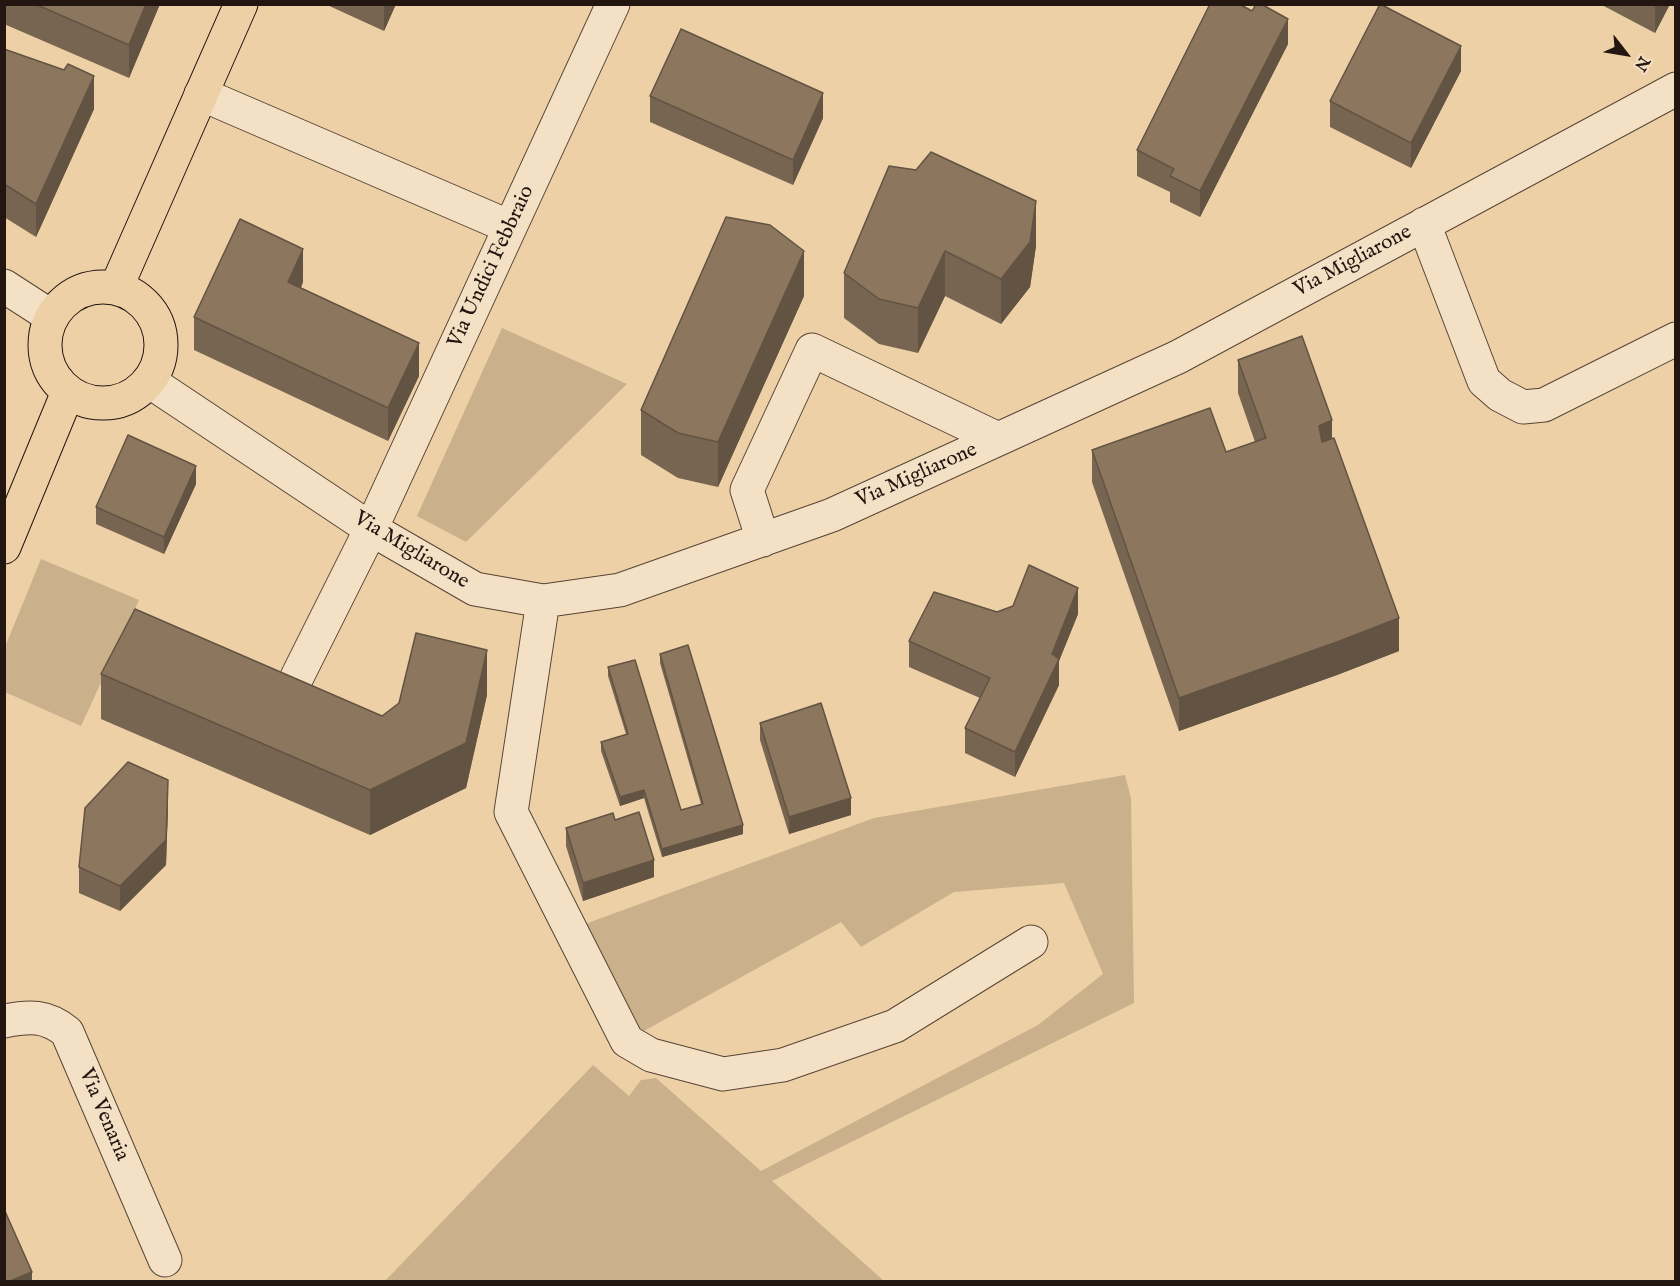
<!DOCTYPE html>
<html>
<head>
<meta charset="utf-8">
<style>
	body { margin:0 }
	#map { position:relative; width:1680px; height:1286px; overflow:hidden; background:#edd0a6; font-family:"IM FELL English",serif }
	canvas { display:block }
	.frame { position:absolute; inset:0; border:6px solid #231510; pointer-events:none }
	.north { position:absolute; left:1596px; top:24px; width:60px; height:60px; -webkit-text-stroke:4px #f3e0c5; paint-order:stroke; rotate:121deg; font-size:16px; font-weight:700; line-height:24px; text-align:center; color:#231510 }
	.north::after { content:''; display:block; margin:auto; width:21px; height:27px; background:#231510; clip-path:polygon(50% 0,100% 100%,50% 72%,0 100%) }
</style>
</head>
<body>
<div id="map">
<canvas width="1680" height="1286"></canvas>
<div class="frame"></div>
<div class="north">N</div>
</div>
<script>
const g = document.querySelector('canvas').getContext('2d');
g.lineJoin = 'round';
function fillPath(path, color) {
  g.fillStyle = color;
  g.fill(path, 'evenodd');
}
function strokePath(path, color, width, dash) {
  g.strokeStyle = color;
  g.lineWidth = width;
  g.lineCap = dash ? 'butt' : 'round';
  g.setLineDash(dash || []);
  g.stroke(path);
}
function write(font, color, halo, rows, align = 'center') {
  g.font = font + ' "IM FELL English",serif';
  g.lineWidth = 4.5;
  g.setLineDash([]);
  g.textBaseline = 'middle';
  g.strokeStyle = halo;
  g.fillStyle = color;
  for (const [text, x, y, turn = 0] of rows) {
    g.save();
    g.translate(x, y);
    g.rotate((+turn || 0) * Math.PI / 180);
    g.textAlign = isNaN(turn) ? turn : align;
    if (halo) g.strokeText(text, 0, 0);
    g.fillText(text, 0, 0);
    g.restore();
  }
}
const green = new Path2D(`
	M502,328L627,384L466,542L417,516Z
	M41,559L139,600L81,726L5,692V647Z
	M1125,775L1131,798L1134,1003L772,1181L884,1281L384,1282L593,1065L629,1096L641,1080L656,1078L761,1171L1038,1025L1103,974L1064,883L954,892L861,947L841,922L642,1032L585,924L874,818Z`);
const minor = new Path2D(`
	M201,94L510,227
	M1424,224L1484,381L1500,395L1523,407L1544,405L1676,339
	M4,286L52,317
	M149,381L371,529L475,589L543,601L620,590L832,515L1178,357L1676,89
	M763,540L747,490L812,350L998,439
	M543,601L511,812L627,1041L651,1055L723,1074L783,1065L895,1026L1031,942
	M297,677L371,529L613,4
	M4,1021C30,1016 46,1015 67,1032L165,1260`);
const major = new Path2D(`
	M45 345a58 58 0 1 1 116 0a58 58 0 1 1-116 0Z
	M116,288L241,4
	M4,547L68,392`);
const wall = new Path2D(`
	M4,4H160L129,78L4,24Z
	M325,4H396L384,31Z
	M1600,4H1670L1655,33Z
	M1288,44L1200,217L1170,202V192L1137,176V150Z
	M4,49L94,109L36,237L4,217Z
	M1461,71L1411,168L1330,127V101Z
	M650,96L823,118L793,185L650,122Z
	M889,166L1036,246L1030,287L1001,324L945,296L918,353L879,344L844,318V273Z
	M303,282L301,288L419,376L388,441L194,350V317Z
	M804,296L718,487L678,478L641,455V410Z
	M1238,360L1332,438L1399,651L1337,675L1179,731L1092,482V450L1226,452L1255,442L1238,393Z
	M196,484L164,554L96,524V507Z
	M1078,614L1059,661V685L1015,777L965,753V728L980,698L909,667V641Z
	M660,654L743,834L662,857L644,798L620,806L601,751V742L626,734L608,676V667L681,810L701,804L660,663Z
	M101,674L382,716L487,695L466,788L370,835L101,719Z
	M760,723L851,815L789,834L760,740Z
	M168,805L166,865L120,911L79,893V867Z
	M615,820L654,877L583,901L566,846V828Z`);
const shadedWall = new Path2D(`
	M146,4H160L129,78V45Z
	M384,4H396L384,31Z
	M1657,4H1670L1655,33V7Z
	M1288,19V44L1200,217V191Z
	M1461,46V71L1411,168V143Z
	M94,76V109L36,237V204Z
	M823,93V118L793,185V160Z
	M1036,201V246L1030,287L1001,324V279Z
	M303,249V282L288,315V282Z
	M804,251V296L718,487V442Z
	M945,251V296L918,353V308Z
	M419,343V376L388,441V408Z
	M1332,420V453L1319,459V426Z
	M196,466V484L164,554V537Z
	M1078,588V614L1059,661V685L1015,777V752Z
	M1399,618V651L1337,675L1179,731V698Z
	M487,650V695L466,788L370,835V790Z
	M168,780V805L166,865L120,911V886Z
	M644,790V798L620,806V797Z
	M851,798V815L789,834V817Z
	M743,825V834L662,857V849Z
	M654,860V877L583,901V883Z
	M32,1272V1281H10Z`);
const building = new Path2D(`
	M35,4H146L129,45Z
	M1210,4H1239L1252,11L1256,4H1261L1288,19L1200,191L1170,176L1174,169L1137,150Z
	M1380,4L1461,46L1411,143L1330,101Z
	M681,29L823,93L793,160L650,96Z
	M4,49L64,70L68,64L94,76L36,204L4,184Z
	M931,152L1036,201L1030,242L1001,279L945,251L918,308L879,299L844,273L889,166L916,170Z
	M726,217L770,225L804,251L718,442L678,433L641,410Z
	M240,219L303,249L288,282L419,343L388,408L194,317Z
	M1302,336L1332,420L1319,426L1322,442L1334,438L1399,618L1337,642L1179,698L1092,450L1210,408L1226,452L1266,438L1238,360Z
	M128,435L196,466L164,537L96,507Z
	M1029,565L1078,588L1052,654L1059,659L1015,752L965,728L990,678L909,641L934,592L997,612L1013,606Z
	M135,609L382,716L399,703L416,633L487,650L466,743L370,790L101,674Z
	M688,645L743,825L662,849L644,790L620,797L601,742L628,734L608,667L635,660L681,810L703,804L660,654Z
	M821,703L851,798L789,817L760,723Z
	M128,762L168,780L166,840L120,886L79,867L85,808Z
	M639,812L654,860L583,883L566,828L613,813L615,820Z
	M4,1209L32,1272L10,1281H4Z`);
const streetNames = [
	["Via Migliarone",1353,262,-28],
	["Via Undici Febbraio",492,267,-65],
	["Via Migliarone",917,476,-24],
	["Via Migliarone",411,551,31],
	["Via Venaria",103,1115,67]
];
fillPath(green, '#cbb08c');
strokePath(minor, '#564436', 35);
strokePath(major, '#231510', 35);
strokePath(minor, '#f3e0c5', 33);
strokePath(major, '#edd0a6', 33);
fillPath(wall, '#786551');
fillPath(shadedWall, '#625342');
fillPath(building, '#8c765e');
strokePath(building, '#625342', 1.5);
write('21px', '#231510', '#f3e0c5', streetNames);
</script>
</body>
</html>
